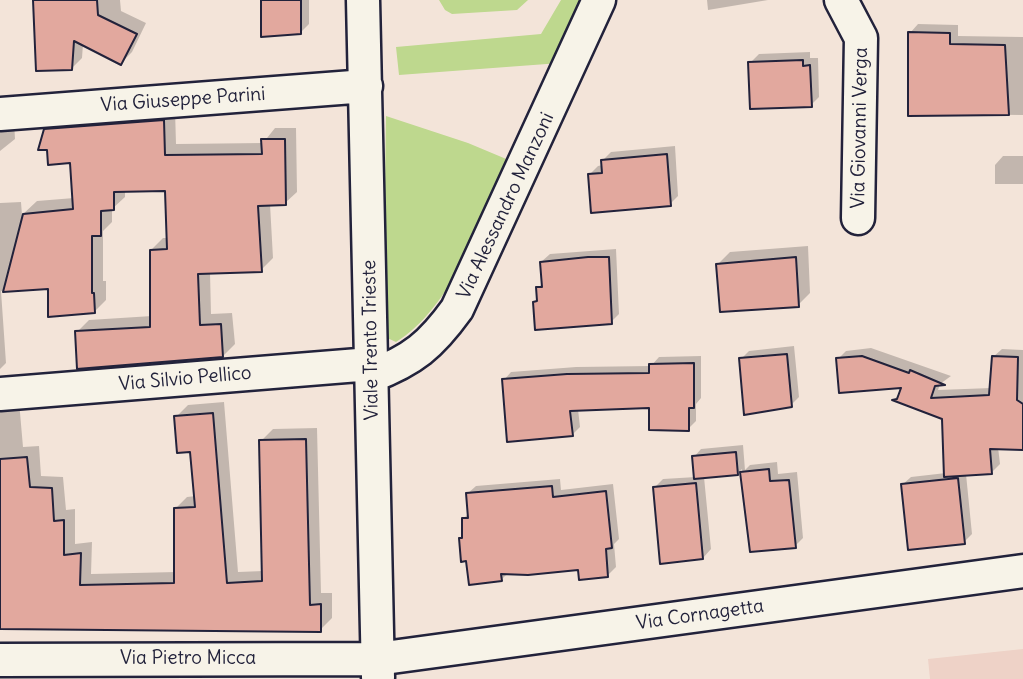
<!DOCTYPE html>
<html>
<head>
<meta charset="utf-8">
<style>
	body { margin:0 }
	canvas { display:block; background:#f3e4d9 }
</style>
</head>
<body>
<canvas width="1023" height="679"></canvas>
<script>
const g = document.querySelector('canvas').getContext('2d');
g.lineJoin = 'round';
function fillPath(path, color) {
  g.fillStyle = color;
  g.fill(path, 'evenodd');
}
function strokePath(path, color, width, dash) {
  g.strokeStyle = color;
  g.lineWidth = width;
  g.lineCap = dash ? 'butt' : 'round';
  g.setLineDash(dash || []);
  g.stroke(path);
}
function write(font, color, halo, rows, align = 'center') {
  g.font = font + ' Delius,sans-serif';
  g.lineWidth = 7;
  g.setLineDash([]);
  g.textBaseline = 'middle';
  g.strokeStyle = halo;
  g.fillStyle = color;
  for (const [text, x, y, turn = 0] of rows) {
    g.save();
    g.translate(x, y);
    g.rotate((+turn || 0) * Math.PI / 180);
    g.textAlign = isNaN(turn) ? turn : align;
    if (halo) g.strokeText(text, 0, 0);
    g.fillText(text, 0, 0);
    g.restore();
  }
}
const built = new Path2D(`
	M1023,649V679H930L928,659Z`);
const green = new Path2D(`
	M439,0H528L517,10L452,14L445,10Z
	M561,0H586L560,63L399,75L396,47L541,34Z
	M386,116L468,143L511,161C483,218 451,309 396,342L383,336Z`);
const shadow = new Path2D(`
	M35,0H120L121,11L146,23L132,52L121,63L83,44L82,58L72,68Z
	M261,0H309V24L300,33L263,35Z
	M707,0H768L708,10Z
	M918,24L958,25V36L1023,37V115L910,114V33Z
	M810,52V58H818L819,97L811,105L750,63L759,54Z
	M175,109L176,144L263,143L275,128H296L297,192L285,203L270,204L273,258L261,270L210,272L211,314L232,313L235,344L223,356L77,332L89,320L152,316L151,250L163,238H168L167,189L125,190V197L112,209V222L103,231V281H106V300L94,312L49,287L1,291L6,363L0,369V203L21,202L22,215L37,201L74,198L72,161L45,130L57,118Z
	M0,118L14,120L15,139L0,151Z
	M675,146L678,196L670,204L590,174L598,166L603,165V160L611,152Z
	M1003,156H1023V184H995V165Z
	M808,246L810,293L798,305L718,264L730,252Z
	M616,249L619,314L611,322L535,303L538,299V288L543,283L541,262L550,254Z
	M794,346L799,397L791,405L741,359L749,351Z
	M871,348L951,376L940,384L938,390L991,388L993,357L1002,349L1023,350V447H998L1000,464L991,473L966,474L972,534L964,542L902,485L911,477L946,473L944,418L895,399L904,386L838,359L846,351Z
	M701,356V398L696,404V421L688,429L651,406L578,409L580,427L572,435L504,380L511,372L576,367L651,366L659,357Z
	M0,394L19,401L23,447L39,446L41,476L63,477L66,510L75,509V544L92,542L91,574L176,572L175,509L187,497L196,496L191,450L176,417L188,405L224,402L238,572L263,571L261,441L273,429L317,428L321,593H332V618L320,630L0,627Z
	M743,445L745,470L750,465L777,462L778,474L797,472L803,538L795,546L751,550L742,469L738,473L704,477L711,549L703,558L654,488L663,479L696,477L694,457L701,449Z
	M560,479L561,490L613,484L619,539L614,544L616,567L608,575L580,568L508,573L501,580L468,559L461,539L464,536V518L469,513L467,494L476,486Z`);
const building = new Path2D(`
	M33,0H97L98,15L137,34L121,65L74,41L72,70L36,71Z
	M261,0H301V34L261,37Z
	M908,32L950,33V44L1005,45L1009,115L908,116Z
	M803,60V66L810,65L812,107L750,109L748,62Z
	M164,120L165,155L262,154L261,139H285L286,205L258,206L262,272L198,274L200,325L221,324L223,357L77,369L75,331L150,327V250L167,249L165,191L114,192V210L101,211V236H92V293H94L95,313L48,317V289L3,292L23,214L73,209L70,163L48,165L47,150H38L44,129Z
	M667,154L671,206L591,213L588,174L602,173L601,160Z
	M588,257H609L612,324L535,330L533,302L537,301L536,287H542L540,262Z
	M796,257L799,307L720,312L716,264Z
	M787,354L792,407L744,415L739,358Z
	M862,356L909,373L910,370L945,385L935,386L931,398L989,395L992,356L1018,357L1017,400L1023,404V450L990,449L992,474L944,477L942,419L892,400L897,399L901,388L839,393L836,358Z
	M694,363V408H689V431L649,430V408L570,411L573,436L507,442L502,379L567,374L649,373V364Z
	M213,413L227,583L262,581L259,440L306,439L310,605L321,604V632L0,629V459L27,457L30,487L52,488L54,521L64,520V555L81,553L80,585L174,583V508L195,507L190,452L177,453L174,416Z
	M736,452L738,475L694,479L692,456Z
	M769,469L770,481L789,480L796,548L750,552L740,472Z
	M958,478L965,544L908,550L901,484Z
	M696,483L703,559L660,564L653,487Z
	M552,486L553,497L606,491L612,548L606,549L608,577L579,580L578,570L528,575L501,574L502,581L469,585L466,561L461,562L459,538H462V518H468L466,493Z`);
const minor = new Path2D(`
	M363,0L378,677
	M841,0L861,38L858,218
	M0,114L366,86
	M371,376C413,360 431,345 457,309L599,0
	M0,394L371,364
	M0,660L377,659L1023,571`);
const streetNames = [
	["Via Giuseppe Parini",183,100,-4],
	["Via Giovanni Verga",860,128,-89],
	["Via Alessandro Manzoni",506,206,-65],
	["Viale Trento Trieste",371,340,-91],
	["Via Silvio Pellico",185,379,-5],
	["Via Cornagetta",700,615,-8],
	["Via Pietro Micca",188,659]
];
fillPath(built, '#eed2c7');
fillPath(green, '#bed88e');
fillPath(shadow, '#0003');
fillPath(building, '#e2a89e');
strokePath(building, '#22223b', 2);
strokePath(minor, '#22223b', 37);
strokePath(minor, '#f7f3e8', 32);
write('19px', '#22223b', '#f7f3e8', streetNames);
</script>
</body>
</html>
